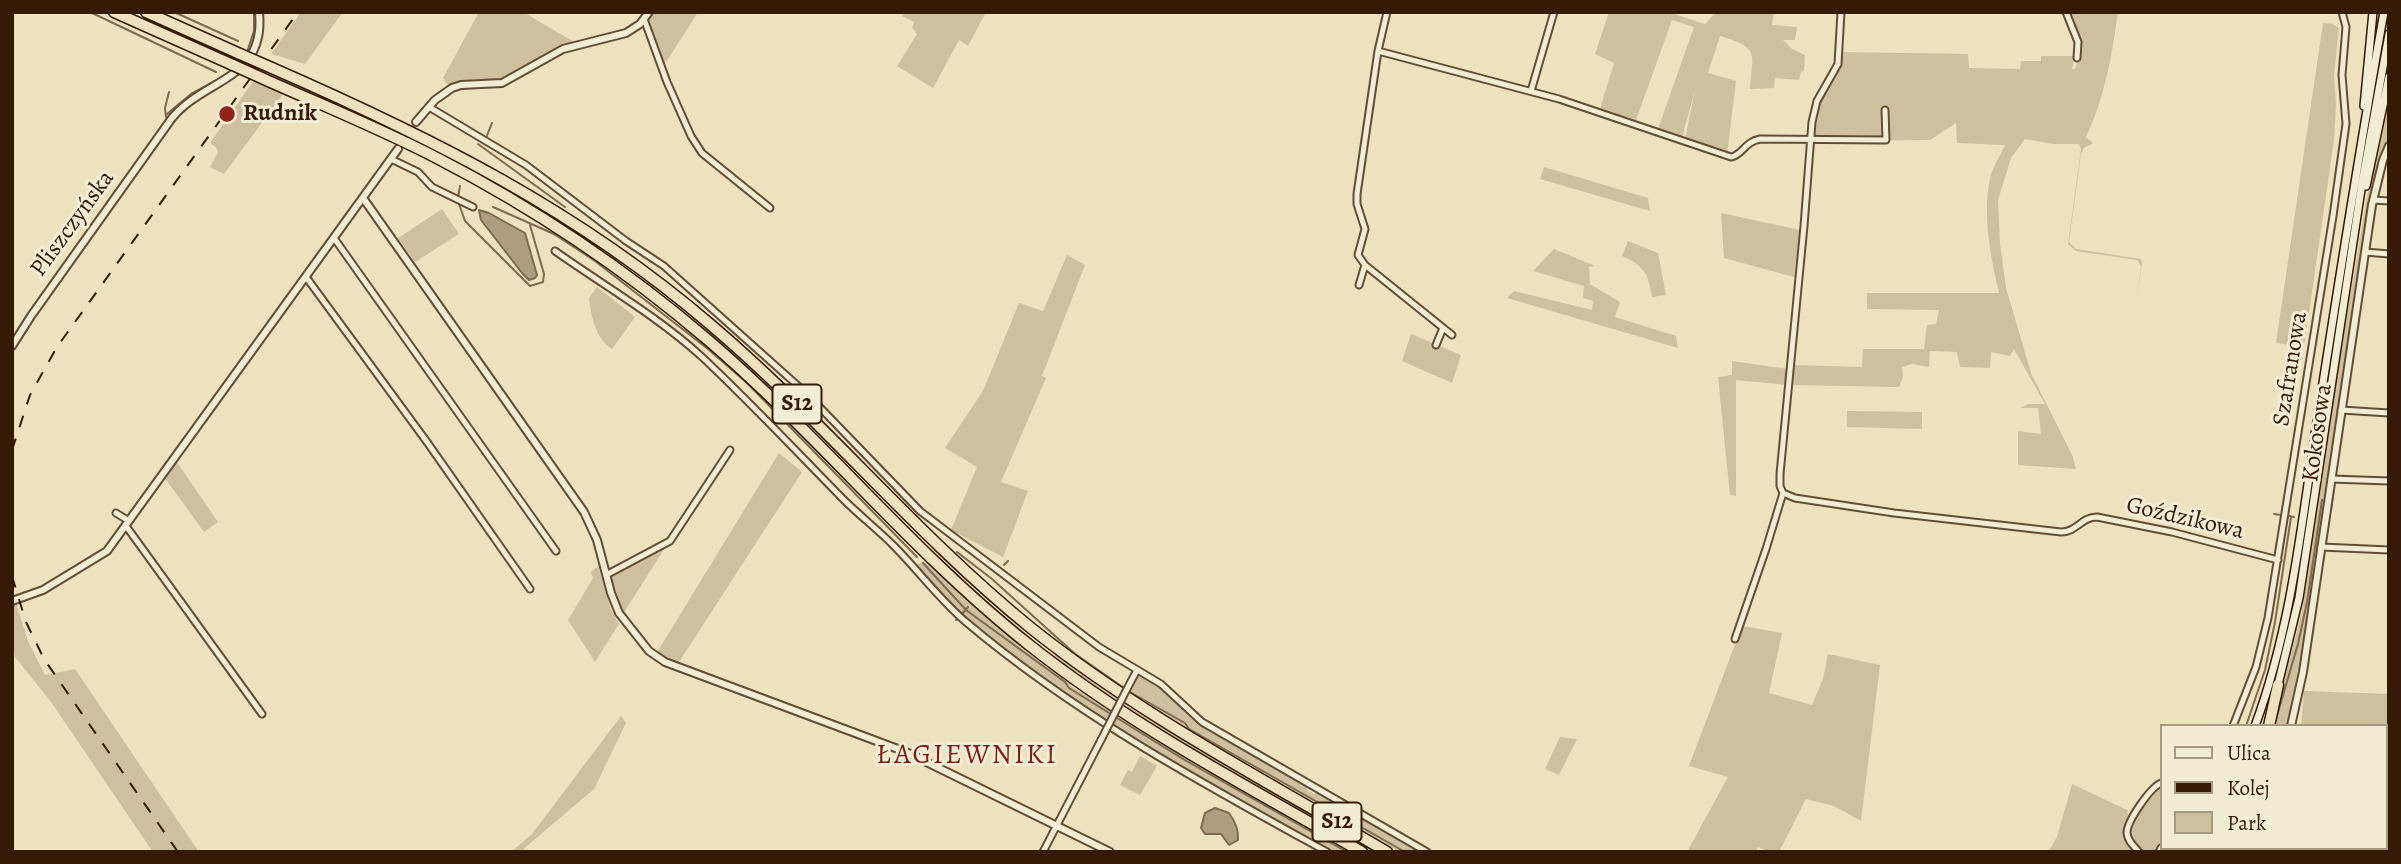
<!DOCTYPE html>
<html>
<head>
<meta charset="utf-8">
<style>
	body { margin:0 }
	#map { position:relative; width:2401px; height:864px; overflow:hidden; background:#ede1be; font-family:Alegreya,serif }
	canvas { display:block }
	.frame { position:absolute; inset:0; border:14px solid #351b06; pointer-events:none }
	.legend { position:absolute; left:2160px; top:724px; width:228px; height:126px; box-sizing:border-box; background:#f3ecd5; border:2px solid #a79882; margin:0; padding:9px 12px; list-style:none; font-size:21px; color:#351b06 }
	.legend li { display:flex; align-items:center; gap:14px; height:35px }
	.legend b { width:35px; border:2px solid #a79882 }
</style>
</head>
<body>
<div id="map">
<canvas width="2401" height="864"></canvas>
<div class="frame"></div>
<ul class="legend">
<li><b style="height:9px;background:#f3ecd5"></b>Ulica</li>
<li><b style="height:9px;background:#351b06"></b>Kolej</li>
<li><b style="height:19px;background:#cebf9f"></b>Park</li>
</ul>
</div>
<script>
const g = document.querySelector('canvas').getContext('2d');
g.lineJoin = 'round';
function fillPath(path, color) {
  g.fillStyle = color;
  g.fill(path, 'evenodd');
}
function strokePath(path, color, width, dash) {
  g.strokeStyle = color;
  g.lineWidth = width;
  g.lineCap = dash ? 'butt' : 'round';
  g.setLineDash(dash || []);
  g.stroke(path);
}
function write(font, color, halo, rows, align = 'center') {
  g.font = font + ' Alegreya,serif';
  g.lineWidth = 6;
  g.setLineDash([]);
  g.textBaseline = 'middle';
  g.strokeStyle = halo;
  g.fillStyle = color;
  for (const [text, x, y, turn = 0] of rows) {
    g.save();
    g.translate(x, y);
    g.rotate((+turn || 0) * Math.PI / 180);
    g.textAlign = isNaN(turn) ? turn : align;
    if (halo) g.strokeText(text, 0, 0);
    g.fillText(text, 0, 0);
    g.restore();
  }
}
const green = new Path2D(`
	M301,12H343L305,64L271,54Z
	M479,12H523L574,42L560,47L503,78L448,85L443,78Z
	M645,12H698L661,70L642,17Z
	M904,12L985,14L968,46L959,40L933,88L897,66L917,34L912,28L914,22L902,16Z
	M1609,12H1668L1705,24L1716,12H1774L1772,25L1797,27L1795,40H1783L1792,49L1805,55L1804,71L1801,72L1799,80L1775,78L1774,88L1750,89C1753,52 1760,48 1720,36L1708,73L1736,81L1727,155L1685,139L1695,90L1682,138L1658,129L1694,27L1672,20L1636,120L1600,109L1614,63L1595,54Z
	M2066,12H2118C2112,55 2105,97 2086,137L2093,143L2084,148L2081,154L2069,242L2076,249L2141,259L2142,263L2137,296L2141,266L2137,260L2076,251L2068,244L2081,149L2079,144H2053L2025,139L2011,158L1998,200L2000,244L2006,288L2031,373L2073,457L2076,469L2018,465V431L2041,434L2038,408H2021L2028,404H2045L2014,349L2010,356L1991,352L1990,368L1960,367L1957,352L1930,351L1929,367L1912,364L1902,367L1903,377L1899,387L1791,385L1792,365L1862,367L1863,349H1924L1927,325L1936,324L1939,310L1867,309V293H1999C1991,257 1982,216 1990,179C1992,168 2000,156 2005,145L1957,143L1956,123L1930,140L1812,141C1814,127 1814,111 1821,97C1830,79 1837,74 1842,52L1968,54L1969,68L2020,69L2021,61H2041V56H2075L2072,69H2075C2084,45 2077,34 2066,12Z
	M2387,12L2388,20C2365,151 2344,282 2324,414C2308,519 2296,625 2260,726H2257L2285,637L2290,607L2349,226Z
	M2323,23L2333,24L2339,28L2334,76L2336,104L2334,140L2304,347L2276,343Z
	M254,80L284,93L224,174L210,167L218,152L216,147L210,143Z
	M2389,106V142L2381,157L2370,201L2297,686L2289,724L2272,726L2302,612L2337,375L2367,196L2385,110Z
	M1544,167L1648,198L1650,211L1540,179Z
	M442,209L459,234L415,262L398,238Z
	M1721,213L1800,230L1794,277L1724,258Z
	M1628,241L1658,253L1666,295L1652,297C1648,274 1645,266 1622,256Z
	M1554,249L1595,266L1589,267L1590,284L1620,302L1615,317L1676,336L1678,348L1507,298L1514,291L1592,310L1593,301L1583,298L1584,286L1533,271Z
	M1067,255L1085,265L1042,376L1046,378L1001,482L1028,491L1003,557L951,530L977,467L945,448L983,391L1019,303L1043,311Z
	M597,287L635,317L612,349C596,339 591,317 589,298Z
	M1411,334L1461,355L1452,383L1402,361Z
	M1732,361L1788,369L1787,385L1736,380V496L1730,495L1718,377L1732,375Z
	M1847,411L1922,412V429L1847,427Z
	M779,453L802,472L677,665L656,654Z
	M176,461L218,522L204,532L164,477Z
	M666,546L623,614L617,603L610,575Z
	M926,560L990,620L1043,664L1070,683L1071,686L1349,852H1331L1206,783L1131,739L1046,681L959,614L917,567L918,564Z
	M598,566L611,610L619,624L595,662L568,620L593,578L591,572Z
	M16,603L28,641L45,675L75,669L199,852H153L51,702L15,657L12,635V605Z
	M1742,626L1782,633L1769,693L1812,705L1823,679L1828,654L1880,665L1861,821L1834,806L1806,799L1779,852H1770L1758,847L1755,852H1687L1728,777L1689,766Z
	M1058,652L1283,795L1377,852H1370L1169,738L1052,659Z
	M1138,676L1147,678L1160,686L1193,718L1307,786V790L1314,794L1317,792L1422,852H1399L1130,694Z
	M2304,691L2389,694V740H2385V726H2301Z
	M621,716L626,723L594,789L520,852H511L532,834Z
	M1560,737L1577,739L1559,775L1545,769Z
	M1140,756L1157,766L1140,795L1120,785L1128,770L1132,772Z
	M2072,784L2129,811L2127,812L2129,816C2122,829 2123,841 2134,852H2048L2057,837Z
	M2161,788V843L2153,852H2145C2140,846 2133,841 2132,832C2132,823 2153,793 2161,788Z`);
const water = new Path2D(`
	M479,210L489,213L525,233L537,275L535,278L529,280L522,273L481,220Z
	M1215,808L1229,813C1235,821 1239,829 1238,840L1229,845L1221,834H1205L1201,828L1205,813Z`);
const stream = new Path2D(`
	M90,12L216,72
	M174,12L238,41
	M247,52L254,31V12
	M167,114L191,94L221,78
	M166,117L165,108L169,92
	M486,138L492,123
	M478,144L565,207
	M458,198L460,186
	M459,204L465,221L530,286L543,282L544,274L530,225
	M493,207L554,234L595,261L708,349L747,383L917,557
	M2331,510L2334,485
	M2274,514L2281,515
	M2289,516L2294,517
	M957,552L992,579L1074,653L1124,688
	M923,563L966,610L1065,682L1069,688L1183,759L1347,852
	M1004,565L1008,561
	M962,614L968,607
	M956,620L958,619
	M1128,691L1185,723L1189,729L1405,852
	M2246,726L2265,670L2275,622L2291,517
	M2274,726L2298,644L2307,602L2322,500
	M2169,852L2172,848
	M2221,852L2223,848`);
const minor = new Path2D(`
	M1387,12L1378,51L1357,194V204L1365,229L1358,255L1365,265L1452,335
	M1841,12L1838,64L1817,101L1812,122L1804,226L1780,474V486L1783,493L1795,498L1894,513L2061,532C2077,532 2081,517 2097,517L2172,532L2278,560
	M2066,12L2078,42L2077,58
	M644,19L667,82L691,136L702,153L770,208
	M1378,51L1559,99L1731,157C1743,155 1744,142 1760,139L1886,140L1885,110
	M1531,91L1554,12
	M429,107L526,165L626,241L664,266L806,393L920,511L1099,647L1161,684L1202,722L1427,852
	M391,159L418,172L432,187L473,207
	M2373,200L2389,201
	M334,238L556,551
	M555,251C603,285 657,316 701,356C750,402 796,451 843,499C859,515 877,529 893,545C918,570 939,599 966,622C1076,715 1202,783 1327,852
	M2365,252L2389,254
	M306,277L427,442L530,589
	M1359,285L1365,265
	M1436,345L1443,328
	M2341,410L2389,413
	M2331,479L2389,481
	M116,513L129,521
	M126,526L262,714
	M2321,547L2389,550
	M606,575L670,541L730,450
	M1735,639L1766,549L1783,493
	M1128,687L1137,670
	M2233,726L2256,667L2268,618L2333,216L2346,124L2342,75L2346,27L2342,12
	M2385,746L2389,747
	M2274,848L2275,852
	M1043,852L1101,740
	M2139,852C2134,846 2128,842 2127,833C2127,821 2150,788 2161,783
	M2159,852L2161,848`);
const tertiary = new Path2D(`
	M416,122L435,100L452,88L461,85L502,83L563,49L626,33L640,24L649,12
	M363,198L584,512L597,540L611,593L619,613L649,651L665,662L906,752L1110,852
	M12,346L31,316L172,118C205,78 266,80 259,12
	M12,601L43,590L107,551L398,149
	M2291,726L2303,672L2372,205L2383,160L2389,146
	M2227,852L2229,848`);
const secondary = new Path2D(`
	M2364,106L2373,12
	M2366,186L2389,77
	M2277,689L2299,598L2362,183L2389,34
	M2255,726C2292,626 2302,520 2318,415C2339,280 2360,146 2384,12
	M2191,852L2194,848
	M2201,852L2203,848`);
const motorway = new Path2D(`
	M114,12L233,65
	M146,12L240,54
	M272,68C432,138 577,210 711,325C823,420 916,535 1031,628C1141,716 1267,781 1387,852
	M264,79C322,105 381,129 437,158C534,208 625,269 708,340C820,436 912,552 1028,644C1131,726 1248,787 1362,852
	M2269,726L2278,685
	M2180,852L2182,848
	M2214,852L2216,848`);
const rail = new Path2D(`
	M12,450L30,395L57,347L298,12
	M12,576L26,622L44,659L178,852`);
const minorBridge = new Path2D(`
	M1101,740L1128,687`);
const motorwayBridge = new Path2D(`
	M240,54L272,68
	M233,65L264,79`);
const markers = [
	[227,114,9,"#8f2418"]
];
const shields = [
	[797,404,49],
	[1337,822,49]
];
const shieldNames = [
	["S12",797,404],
	["S12",1337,822]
];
const poiNames = [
	["Rudnik",243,114]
];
const streetNames = [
	["Pliszczyńska",73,224,-54],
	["Szafranowa",2291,369,-81],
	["Kokosowa",2318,433,-82],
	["Goździkowa",2185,519,13]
];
const quarterNames = [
	["ŁAGIEWNIKI",967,756]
];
fillPath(green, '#cebf9f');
fillPath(water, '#ae9e7f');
strokePath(water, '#7e6a4f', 2);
strokePath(stream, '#7e6a4f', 2);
strokePath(minor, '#634c34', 9);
strokePath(tertiary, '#634c34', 10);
strokePath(secondary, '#351b06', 10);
strokePath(motorway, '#351b06', 13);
strokePath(minor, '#f3ecd5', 5);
strokePath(tertiary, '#f3ecd5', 6);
strokePath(secondary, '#f3ecd5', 7);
strokePath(motorway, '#ede1be', 10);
strokePath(rail, '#351b06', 2, [12, 12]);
strokePath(minorBridge, '#634c34', 9, []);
strokePath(motorwayBridge, '#351b06', 13, []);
strokePath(minorBridge, '#f3ecd5', 5);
strokePath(motorwayBridge, '#ede1be', 10);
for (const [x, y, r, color] of markers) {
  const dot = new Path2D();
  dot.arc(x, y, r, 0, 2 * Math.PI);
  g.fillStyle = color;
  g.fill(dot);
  strokePath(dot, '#f3ecd5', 2.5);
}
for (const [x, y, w] of shields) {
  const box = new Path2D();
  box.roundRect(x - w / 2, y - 19.5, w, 39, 5);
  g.fillStyle = '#f3ecd5';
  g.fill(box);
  strokePath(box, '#351b06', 2);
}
write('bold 23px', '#351b06', null, shieldNames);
write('bold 24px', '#351b06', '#f3ecd5', poiNames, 'left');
write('24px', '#351b06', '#f3ecd5', streetNames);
g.letterSpacing = '2px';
write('28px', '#7a1f14', '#f3ecd5', quarterNames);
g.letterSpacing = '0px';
</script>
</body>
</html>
